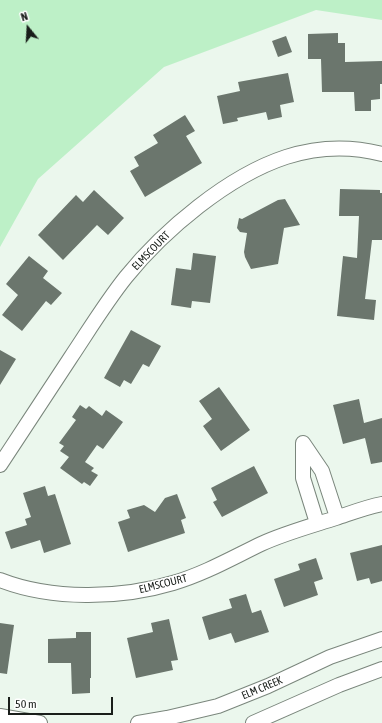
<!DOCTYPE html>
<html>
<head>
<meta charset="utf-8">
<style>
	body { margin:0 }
	#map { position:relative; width:382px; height:723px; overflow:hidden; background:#ebf7ed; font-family:"Asap Condensed",sans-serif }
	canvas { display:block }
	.north { position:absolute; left:8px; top:8px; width:40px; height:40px; -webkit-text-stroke:3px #fff; paint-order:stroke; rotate:342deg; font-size:11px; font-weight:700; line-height:16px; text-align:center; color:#191e1a }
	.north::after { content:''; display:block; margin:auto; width:14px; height:18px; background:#191e1a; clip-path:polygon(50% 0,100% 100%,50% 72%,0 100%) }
	.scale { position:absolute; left:8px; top:697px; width:105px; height:18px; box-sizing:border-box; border:2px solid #191e1a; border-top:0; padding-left:5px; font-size:12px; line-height:14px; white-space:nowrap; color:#191e1a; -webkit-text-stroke:3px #fff; paint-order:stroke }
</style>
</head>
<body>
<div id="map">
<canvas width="382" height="723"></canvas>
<div class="north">N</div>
<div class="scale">50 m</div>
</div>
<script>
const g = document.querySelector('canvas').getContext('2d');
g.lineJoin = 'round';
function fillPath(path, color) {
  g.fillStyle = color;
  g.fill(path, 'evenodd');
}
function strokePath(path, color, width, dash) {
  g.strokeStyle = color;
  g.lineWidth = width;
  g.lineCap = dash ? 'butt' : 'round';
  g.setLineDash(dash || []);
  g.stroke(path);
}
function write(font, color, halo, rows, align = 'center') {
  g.font = font + ' "Asap Condensed",sans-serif';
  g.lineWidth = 3;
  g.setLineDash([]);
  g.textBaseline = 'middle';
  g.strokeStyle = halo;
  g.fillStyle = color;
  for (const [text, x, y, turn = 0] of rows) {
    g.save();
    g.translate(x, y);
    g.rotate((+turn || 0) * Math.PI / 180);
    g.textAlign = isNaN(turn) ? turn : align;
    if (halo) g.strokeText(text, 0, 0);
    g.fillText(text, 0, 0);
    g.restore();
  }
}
const green = new Path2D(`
	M0,0H382V20L316,10L164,67L38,179L0,247Z`);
const building = new Path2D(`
	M338,33V43H345V62L382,61V84H380V99L371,100V111H355L354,92H322L321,59H308V34Z
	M286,36L292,52L278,57L272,41Z
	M288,73L294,102L280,105L282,117L268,120L266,112L237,118L238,121L223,124L217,96L240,91L238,82Z
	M185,115L195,131L186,136L202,163L145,197L130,171L139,166L134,157L158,143L153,135Z
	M340,189L380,190V193H382V240H372L365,299L376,300L374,320L337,316L343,256L357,258L359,216H339Z
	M94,190L124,218L108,235L97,225L63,260L38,235L76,195L83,202Z
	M285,199L300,225L284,228L278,264L251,269L245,257L244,252L247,233L240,232L237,228L239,218L242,219L278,200Z
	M193,253L216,256L210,303L192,301L191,308L171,305L176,268L191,270Z
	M29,256L48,271L43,278L62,293L51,305L46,301L22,331L2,315L18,295L6,284Z
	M131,330L161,346L149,367L143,364L131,384L124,380L120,387L104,378Z
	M0,350L16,359L0,385Z
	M219,387L250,430L221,451L203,426L212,419L199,401Z
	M359,399L364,423L382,418V462L371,464L365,438L343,444L333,405Z
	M80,405L86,409L89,406L102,416L106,410L123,422L103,449L97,445L85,462L94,468L91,471L98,475L90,486L84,482L82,484L60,468L69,457L60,451L64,446L59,443L76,420L72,417Z
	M254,466L268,493L222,517L213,502L217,500L211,488Z
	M45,486L48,496L55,494L71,544L44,553L40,540L11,549L5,532L27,525L25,519L31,517L23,493Z
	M177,494L186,518L181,520L185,533L128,552L118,522L130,518L127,510L144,505L155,512L165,498Z
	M382,545V581L371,584L369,578L357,581L350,553Z
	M316,558L323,579L314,582L318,595L284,607L274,579L300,570L298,564Z
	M246,594L252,613L261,610L269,632L235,643L231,633L209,640L202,617L232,608L229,599Z
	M169,619L178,660L171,661L173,670L136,678L127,638L153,632L151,623Z
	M0,623L14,625L7,674L0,673Z
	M76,632H91V678H90V693L72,694L71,663H48V639L76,638Z`);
const minor = new Path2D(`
	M0,465C24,429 47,393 71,357C89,330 106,302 126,277C164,230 228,176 286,157C317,147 351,146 382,154
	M317,523L303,478V443L322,471L337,517
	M0,580C51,600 120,599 173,583C204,574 232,558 261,544C285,533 311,526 336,518C351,513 366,507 382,504
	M0,716L40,723
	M138,723L167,718L218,706L268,686L330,657L382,639
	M253,723L339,685L382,669`);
const streetNames = [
	["ELMSCOURT",151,251,-46],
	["ELMSCOURT",163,584,-14],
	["ELM CREEK",262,688,-23]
];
fillPath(green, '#bdf0c7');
fillPath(building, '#6b766d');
strokePath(minor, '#7a867c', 16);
strokePath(minor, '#fff', 14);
write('11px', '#191e1a', '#fff', streetNames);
</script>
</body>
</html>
